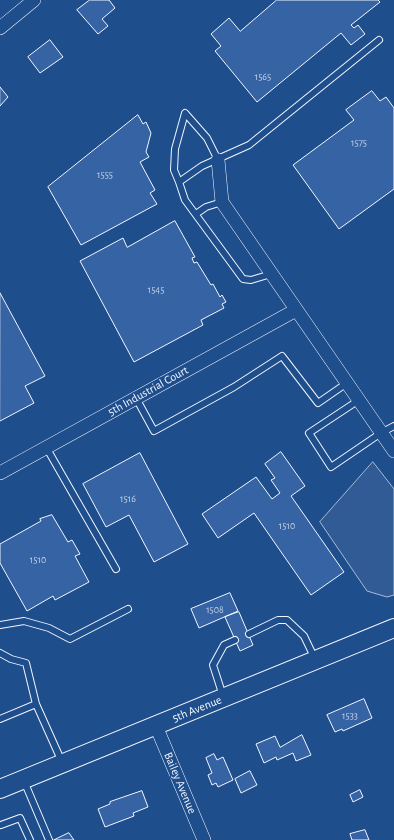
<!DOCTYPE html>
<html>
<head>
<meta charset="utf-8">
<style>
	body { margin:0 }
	canvas { display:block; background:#1f4e8c }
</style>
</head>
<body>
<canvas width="394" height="840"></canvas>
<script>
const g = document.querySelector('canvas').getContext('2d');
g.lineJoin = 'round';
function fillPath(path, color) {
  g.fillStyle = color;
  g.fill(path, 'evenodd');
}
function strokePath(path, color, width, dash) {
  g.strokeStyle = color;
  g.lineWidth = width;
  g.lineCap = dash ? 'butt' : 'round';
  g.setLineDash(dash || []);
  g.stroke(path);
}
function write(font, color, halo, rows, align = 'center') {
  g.font = font + ' "Alegreya Sans",sans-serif';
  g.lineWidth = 3;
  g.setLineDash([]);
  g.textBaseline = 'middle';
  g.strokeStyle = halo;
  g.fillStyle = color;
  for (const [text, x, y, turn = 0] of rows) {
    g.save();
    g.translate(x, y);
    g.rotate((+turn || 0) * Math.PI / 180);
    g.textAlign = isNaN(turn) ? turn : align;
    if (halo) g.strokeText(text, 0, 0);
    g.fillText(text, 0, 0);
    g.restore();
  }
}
const built = new Path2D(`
	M373,462L394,489V595L387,597L367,591L320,522Z`);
const building = new Path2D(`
	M90,0H109L115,8L102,19L108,26L98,34L77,10Z
	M277,0H378L380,2L351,25L354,28L358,25L365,34L351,45L341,33L257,102L215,51L221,46L211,34L229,18L240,31Z
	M50,40L63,57L40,73L28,57Z
	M0,87L8,97L0,106Z
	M372,91L380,101L386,97L394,108V189L339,229L293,165L354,120L346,110Z
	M138,115L143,124L146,122L151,133L146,152L149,157L140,162L155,190L150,193L157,204L81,245L48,187Z
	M175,221L195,257L192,258L194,263L197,262L211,285L213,284L220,297L222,295L226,302L222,304L224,308L201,320L203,325L134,362L80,261L123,238L127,247Z
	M0,293L45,376L25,386L34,403L0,421Z
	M281,452L305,486L291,496L344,572L311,595L254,513L218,538L202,514L256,477L272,499L280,493L271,480L275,478L265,464Z
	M140,453L188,544L154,562L129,515L106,527L83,484Z
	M52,515L68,542L72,540L80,554L75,556L89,582L55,600L53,596L27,611L0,563V544L41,521L40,519Z
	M230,593L238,611L199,628L191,609Z
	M239,612L253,645L240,651L225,617Z
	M364,699L372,718L343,731L342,729L335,732L327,715Z
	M302,735L311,755L296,761L293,753L277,760L276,757L264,763L256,744L275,736L280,747Z
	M214,754L217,760L223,757L233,780L218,787L216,783L212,785L208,775L212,773L206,758Z
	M250,771L257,785L241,793L235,779Z
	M360,790L363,797L353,802L350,795Z
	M142,791L148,807L133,813L134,816L105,827L98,809L110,804V802Z
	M365,830L369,840H352L350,834Z
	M69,833L74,840H54Z`);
const service = new Path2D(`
	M218,160L207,138L185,113L175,149L174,170L179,182L202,166L249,145L379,40
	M179,182L185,200L243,279L251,280L271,274
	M196,214L206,207L222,202
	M136,398L154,431L234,387L282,356L318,403L347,383
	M359,400L309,433L331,467L381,433L394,426
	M46,447L116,569
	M0,625L24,621L49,628L70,639L128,609
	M249,634L278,620H287L304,636L315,659
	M0,653L11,659L26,663L36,704
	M223,696L213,665L224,645L235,640
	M0,719L36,704L62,762
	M24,781L49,840
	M1,825L20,818L30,840`);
const minor = new Path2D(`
	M0,28L34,0
	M218,160L222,202L394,451
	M0,473L296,310
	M156,726L204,840`);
const secondary = new Path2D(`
	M0,789L394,628`);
const numberNames = [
	["1565",263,77],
	["1575",359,143],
	["1555",105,175],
	["1545",156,290],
	["1516",128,499],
	["1510",287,526],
	["1510",38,560],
	["1508",215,610],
	["1533",350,716]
];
const streetNames = [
	["5th Industrial Court",148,391,-29],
	["5th Avenue",197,709,-22],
	["Bailey Avenue",180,783,67]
];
fillPath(built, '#305b95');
strokePath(built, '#a8bbd7', 1);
fillPath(building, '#3563a3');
strokePath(building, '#f2f6ff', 1);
strokePath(service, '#f2f6ff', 8);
strokePath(minor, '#f2f6ff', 14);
strokePath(secondary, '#f2f6ff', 20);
strokePath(service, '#1f4e8c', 6);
strokePath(minor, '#1f4e8c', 13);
strokePath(secondary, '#1f4e8c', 18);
write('10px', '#c3d1e8', null, numberNames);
write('12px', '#f2f6ff', '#1f4e8c', streetNames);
</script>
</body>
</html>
